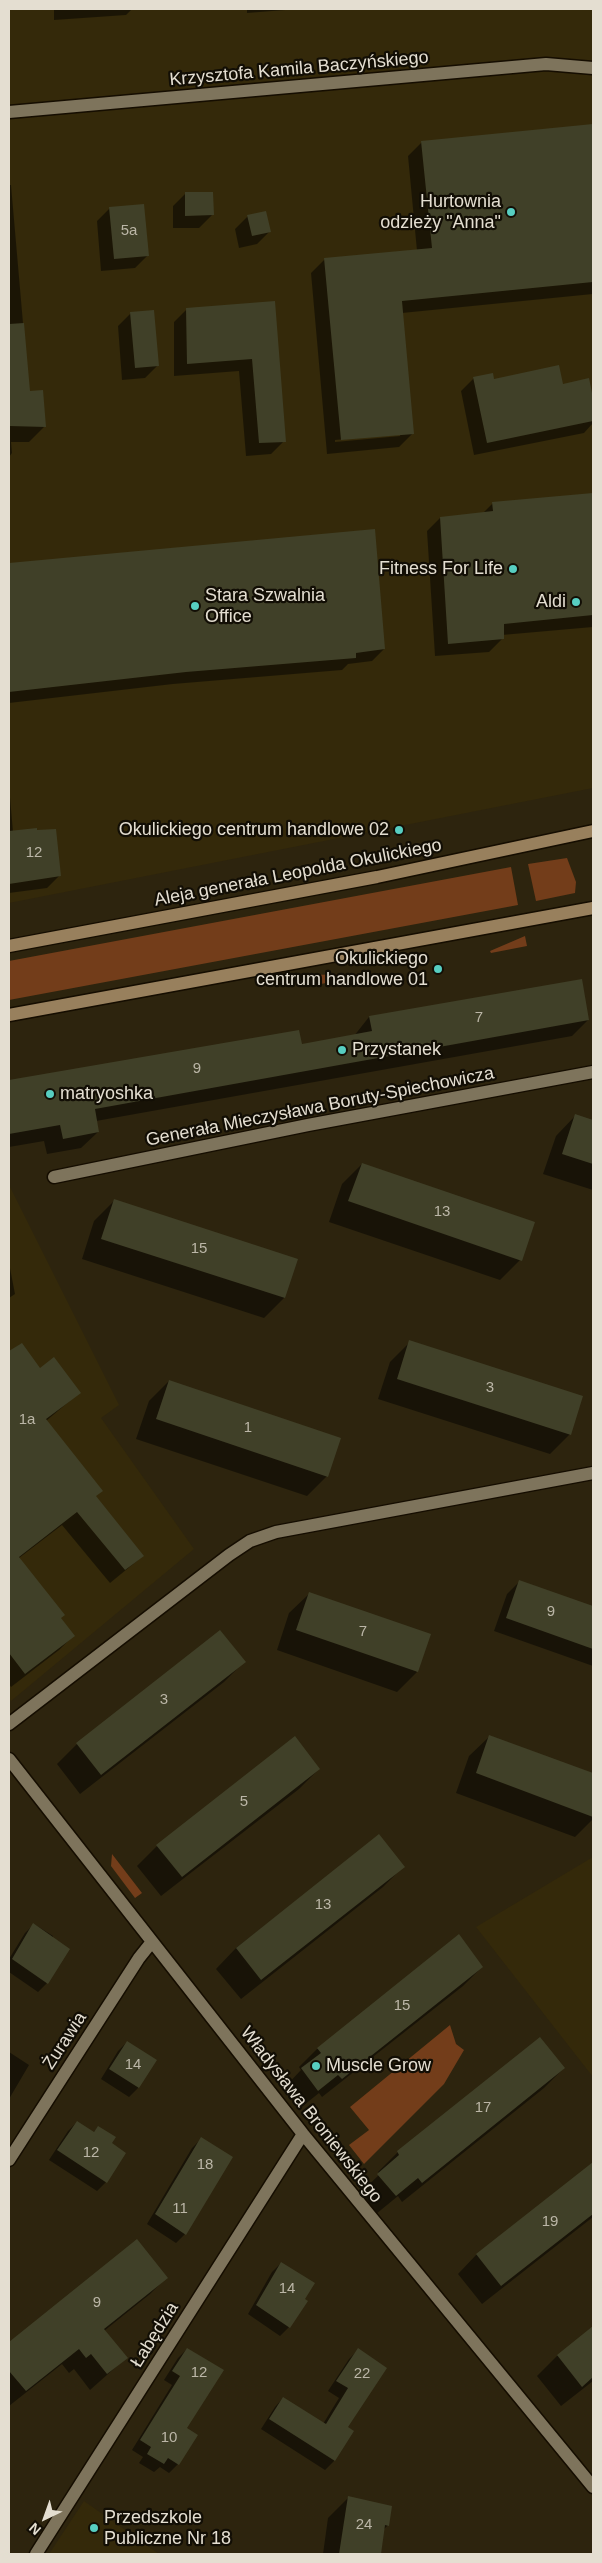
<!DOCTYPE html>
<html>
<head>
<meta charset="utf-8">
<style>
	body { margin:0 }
	#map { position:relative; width:602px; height:2563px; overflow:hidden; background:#2d240e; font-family:Helvetica,sans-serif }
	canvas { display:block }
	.frame { position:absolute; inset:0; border:10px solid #e4ded1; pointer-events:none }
	.north { position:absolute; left:20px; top:2493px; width:50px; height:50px; -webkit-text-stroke:4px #120e05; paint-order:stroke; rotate:222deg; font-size:14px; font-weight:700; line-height:20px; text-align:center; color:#e4ded1 }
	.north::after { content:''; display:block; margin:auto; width:18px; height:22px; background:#e4ded1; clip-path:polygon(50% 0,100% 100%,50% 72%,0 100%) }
</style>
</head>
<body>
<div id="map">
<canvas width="602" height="2563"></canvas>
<div class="frame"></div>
<div class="north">N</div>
</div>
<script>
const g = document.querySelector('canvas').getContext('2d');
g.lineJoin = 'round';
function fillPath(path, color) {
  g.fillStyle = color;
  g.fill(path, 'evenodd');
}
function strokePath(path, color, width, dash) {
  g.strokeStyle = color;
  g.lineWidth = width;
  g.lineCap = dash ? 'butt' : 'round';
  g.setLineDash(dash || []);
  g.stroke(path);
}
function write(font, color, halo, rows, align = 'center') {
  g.font = font + ' Helvetica,sans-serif';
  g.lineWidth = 4.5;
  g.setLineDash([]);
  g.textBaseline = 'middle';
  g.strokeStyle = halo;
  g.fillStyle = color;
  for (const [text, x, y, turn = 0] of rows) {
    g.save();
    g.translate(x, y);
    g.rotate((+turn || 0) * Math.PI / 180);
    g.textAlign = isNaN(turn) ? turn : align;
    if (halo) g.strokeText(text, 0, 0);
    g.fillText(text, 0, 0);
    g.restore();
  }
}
const built = new Path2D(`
	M9,9H593V788L9,903Z
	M9,1185L119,1405L101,1418L194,1549L11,1701L9,1698Z
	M593,1857V2077L476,1927Z
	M84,2501L159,2554H49Z`);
const green = new Path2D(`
	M567,858L576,882L575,893L536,901L528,864Z
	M511,867L518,905L9,1000V961Z
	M525,936L527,946L491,953L490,951Z
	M371,974L306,987L304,975Z
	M112,1854L142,1893L135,1898L111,1866Z
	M450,2025L456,2044L464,2050L444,2084L364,2164L349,2145L369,2130L350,2107Z`);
const shadow = new Path2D(`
	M54,9H132L126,15L54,20Z
	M247,9H298L247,13Z
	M593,126V294L402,313L413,433L399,447L327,454L311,273L325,259L417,251L408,156L422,142ZM400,434V436L335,442V440Z
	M9,185H11L29,392L45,426L29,442H11L12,453L9,457Z
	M186,193L212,215L199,228H173V206Z
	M110,208L148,255L135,268L101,271L97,221Z
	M248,216L270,231L257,244L239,248L235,229Z
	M274,302L284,441L271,454L246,456L239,371L174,376V322L187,309Z
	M131,313L158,365L145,378L122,380L118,326Z
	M474,378L562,385L588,380L593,404V423L584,433L474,455L461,391Z
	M593,495V627L502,635V639L489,652L435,656L427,531L440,518L483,513L493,503Z
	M373,531L384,649L372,661L348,664L342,670L173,684L9,703V564Z
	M9,786L13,832L59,876L47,888L9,893Z
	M369,1017L588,1020L572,1036L96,1121L98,1132L81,1148L47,1154L44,1141L9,1147V1081L298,1031L301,1045L354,1036Z
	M576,1115L593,1121V1190L543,1174L556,1136Z
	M362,1164L520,1260L500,1280L329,1222L342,1184Z
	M114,1201L296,1260L284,1298L264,1318L82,1259L94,1221Z
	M9,1263L15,1294L9,1298Z
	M410,1342L570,1434L550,1454L378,1399L390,1362Z
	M21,1344L40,1370L79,1393L46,1421L95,1497L143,1556L110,1583L62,1525L19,1558L73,1636L59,1650L11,1687L9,1684V1352Z
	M169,1381L327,1476L307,1496L136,1439L149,1401Z
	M520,1581L593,1607V1666L494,1631L507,1594Z
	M310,1593L417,1672L397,1692L277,1650L289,1613Z
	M244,1662L224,1682L80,1794L57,1764L77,1744Z
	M490,1736L593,1774V1819L575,1837L456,1793L469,1756Z
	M319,1769L299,1789L161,1896L137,1866L157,1846Z
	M379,1836L403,1867L383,1887L241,1999L216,1969L236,1948Z
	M34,1924L53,1936L47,1983L38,1992L9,1972V1959L25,1933Z
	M459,1936L482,1967L463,1986L322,2097L319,2093L299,2109L284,2088L301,2070L299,2067L317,2049Z
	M540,2038L564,2068L544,2088L402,2202L398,2196L376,2214L358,2195L380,2174L378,2172L398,2152Z
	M127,2042L155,2060L138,2088L129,2097L101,2079L118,2051Z
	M9,2052L29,2065L9,2099Z
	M77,2122L93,2133L98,2127L110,2144L106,2182L97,2191L49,2160L68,2131Z
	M201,2139L185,2234L176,2243L147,2224L192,2148Z
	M593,2164V2217L482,2304L458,2274L477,2254Z
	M137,2241L166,2278L150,2294L104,2331L126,2358L90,2390L74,2369L69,2373L62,2364L9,2406V2344Z
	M281,2263L289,2327L280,2336L248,2314L272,2272Z
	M593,2328V2381L561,2406L537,2376L557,2356Z
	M187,2349L185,2428L178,2464L169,2473L160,2467L154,2472L139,2463L143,2457L132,2450L172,2385L164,2380L178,2358Z
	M358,2350L346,2427L352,2431L334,2461L325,2470L261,2429L275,2407L283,2398L323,2424L339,2398L328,2391L349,2359Z
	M348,2498L388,2525L383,2530L379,2554H323L328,2518Z`);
const building = new Path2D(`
	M593,124V282L402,301L414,434L341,440L324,258L432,248L421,141Z
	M185,192H213L214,215L185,216Z
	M144,204L149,256L114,259L109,207Z
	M266,211L271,232L252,236L247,215Z
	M275,301L286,442L259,443L252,359L187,364L186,308Z
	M154,310L159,366L135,368L130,312Z
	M24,323L30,391L43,390L46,427L9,426V324Z
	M559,365L563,384L589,378L593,398V421L487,443L473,377L493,373L494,379Z
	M593,493V615L504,624V639L448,644L440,517L493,511L492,502Z
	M375,529L385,649L356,653V658L186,672L9,692V563Z
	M37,828V830L56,829L61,876L9,884V831Z
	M582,979L589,1020L95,1109L99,1132L63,1139L60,1125L9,1134V1080L299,1030L302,1044L372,1031L369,1016Z
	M575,1114L593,1120V1164L562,1154Z
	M362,1163L535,1222L522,1261L348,1201Z
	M114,1199L298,1259L285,1298L101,1239Z
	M409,1340L583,1396L571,1435L397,1379Z
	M22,1343L40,1368L54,1357L81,1393L46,1419L103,1491L96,1496L144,1556L125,1570L77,1512L19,1557L65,1615L61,1618L75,1636L25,1674L9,1653V1351Z
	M169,1380L341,1438L328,1477L156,1419Z
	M519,1580L593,1606V1649L506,1618Z
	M309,1592L431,1634L418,1672L296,1630Z
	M220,1630L246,1662L101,1775L76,1743Z
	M489,1735L593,1773V1817L476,1773Z
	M295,1736L320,1769L182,1877L156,1845Z
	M379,1834L405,1867L261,1980L236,1948Z
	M33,1923L70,1949L48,1984L12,1959Z
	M459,1934L483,1967L342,2079L338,2075L318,2091L301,2068L321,2053L317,2048Z
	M540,2037L565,2068L422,2183L418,2178L396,2196L377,2174L399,2155L397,2151Z
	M127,2041L157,2060L139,2088L109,2069Z
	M77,2121L94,2132L98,2126L116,2137L112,2143L126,2153L107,2183L57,2150Z
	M201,2137L233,2157L186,2235L155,2214Z
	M593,2162V2214L501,2286L476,2254Z
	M137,2239L168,2278L104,2329L128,2358L107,2374L91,2354L86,2358L79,2349L26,2391L9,2371V2342Z
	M281,2262L315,2283L305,2299L308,2301L290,2328L256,2305Z
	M593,2326V2377L582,2387L557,2355Z
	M187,2348L224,2370L187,2428L198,2435L179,2465L168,2458L164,2464L147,2454L151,2447L140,2440L180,2376L172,2371Z
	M358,2348L387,2368L348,2427L354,2431L335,2461L269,2419L283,2397L326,2424L348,2388L336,2381Z
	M348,2496L392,2506L389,2526L385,2525L381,2554H339Z`);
const street = new Path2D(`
	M9,112L546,64L593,68
	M54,1177L308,1125L593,1072
	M9,1724L229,1555L250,1541L276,1532L593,1473
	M9,1759L303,2134L593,2487
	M9,2160L139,1958L151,1943
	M36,2554L303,2134`);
const secondary = new Path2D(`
	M9,946L377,877L593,831
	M9,1015L593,908`);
const markers = [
	[511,212,5,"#57cec1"],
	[513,569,5,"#57cec1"],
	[576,602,5,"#57cec1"],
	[195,606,5,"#57cec1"],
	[399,830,5,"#57cec1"],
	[438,969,5,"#57cec1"],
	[342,1050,5,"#57cec1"],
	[50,1094,5,"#57cec1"],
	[316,2066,5,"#57cec1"],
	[94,2528,5,"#57cec1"]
];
const numberNames = [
	["5a",129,231],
	["12",34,853],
	["7",479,1018],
	["9",197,1069],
	["13",442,1212],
	["15",199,1249],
	["3",490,1388],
	["1a",27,1420],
	["1",248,1428],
	["9",551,1612],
	["7",363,1632],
	["3",164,1700],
	["5",244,1802],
	["13",323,1905],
	["15",402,2006],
	["14",133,2065],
	["17",483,2108],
	["12",91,2153],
	["18",205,2165],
	["11",180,2209],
	["19",550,2222],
	["14",287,2289],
	["9",97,2303],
	["12",199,2373],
	["22",362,2374],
	["10",169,2438],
	["24",364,2525]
];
const streetNames = [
	["Krzysztofa Kamila Baczyńskiego",299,69,-5],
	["Aleja generała Leopolda Okulickiego",298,873,-11],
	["Generała Mieczysława Boruty-Spiechowicza",320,1107,-11],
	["Żurawia",65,2041,-57],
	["Władysława Broniewskiego",311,2115,52],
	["Łabędzia",155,2335,-58]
];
const poiNames = [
	["Hurtownia",501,202],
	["odzieży \"Anna\"",501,223],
	["Fitness For Life",503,569],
	["Stara Szwalnia",205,596,"left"],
	["Office",205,617,"left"],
	["Aldi",566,602],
	["Okulickiego centrum handlowe 02",389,830],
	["Okulickiego",428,959],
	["centrum handlowe 01",428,980],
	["Przystanek",352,1050,"left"],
	["matryoshka",60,1094,"left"],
	["Muscle Grow",326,2066,"left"],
	["Przedszkole",104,2518,"left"],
	["Publiczne Nr 18",104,2539,"left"]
];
fillPath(built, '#34290a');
fillPath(green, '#733d1a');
fillPath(shadow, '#0007');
fillPath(building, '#404028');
strokePath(street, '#150d00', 15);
strokePath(secondary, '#150d00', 15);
strokePath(street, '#7e745c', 12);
strokePath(secondary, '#98805d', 12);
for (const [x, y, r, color] of markers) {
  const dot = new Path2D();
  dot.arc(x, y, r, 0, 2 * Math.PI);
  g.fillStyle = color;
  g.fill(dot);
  strokePath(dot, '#120e05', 2);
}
write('15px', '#bbb6a7', null, numberNames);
write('18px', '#e4ded1', '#120e05', streetNames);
write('18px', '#e4ded1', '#120e05', poiNames, 'right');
</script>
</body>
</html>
